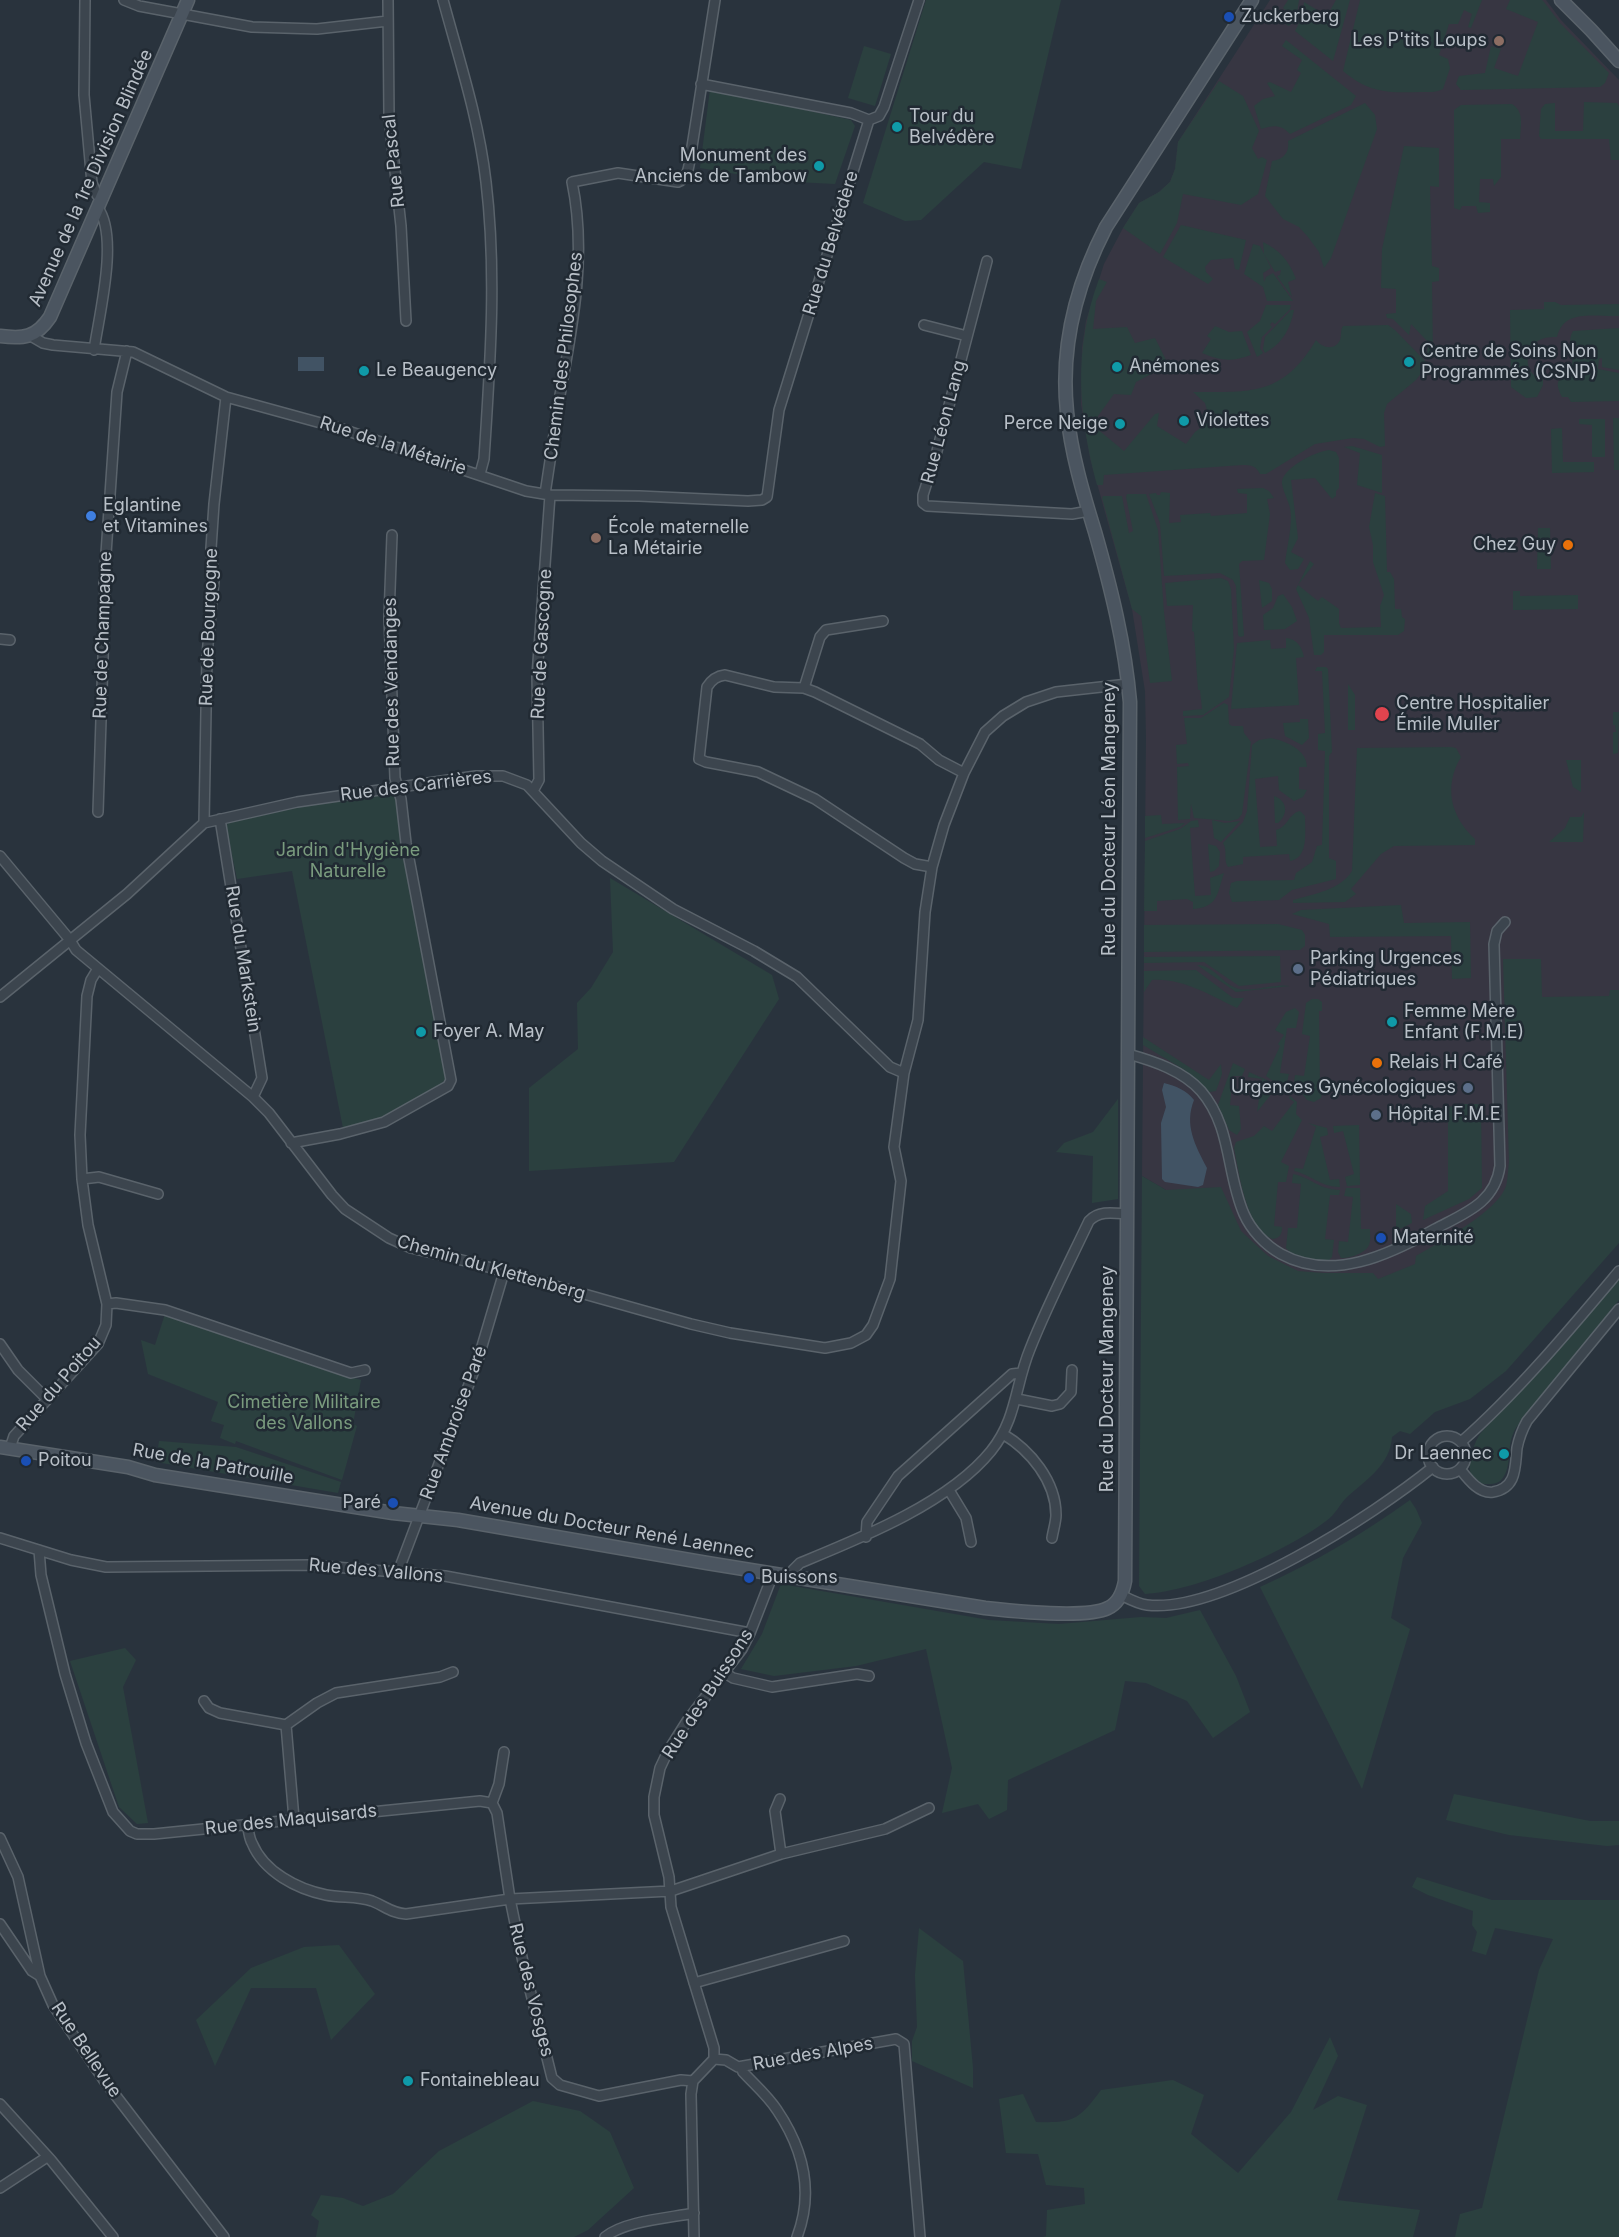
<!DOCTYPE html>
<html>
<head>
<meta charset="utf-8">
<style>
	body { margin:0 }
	canvas { display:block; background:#29333d }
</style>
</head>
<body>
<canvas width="1619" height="2237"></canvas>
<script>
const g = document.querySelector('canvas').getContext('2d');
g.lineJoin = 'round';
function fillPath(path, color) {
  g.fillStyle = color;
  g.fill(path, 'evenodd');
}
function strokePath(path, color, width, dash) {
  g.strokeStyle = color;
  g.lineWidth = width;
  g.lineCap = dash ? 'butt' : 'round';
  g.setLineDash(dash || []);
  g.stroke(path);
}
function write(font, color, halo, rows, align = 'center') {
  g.font = font + ' Inter,sans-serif';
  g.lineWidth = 5;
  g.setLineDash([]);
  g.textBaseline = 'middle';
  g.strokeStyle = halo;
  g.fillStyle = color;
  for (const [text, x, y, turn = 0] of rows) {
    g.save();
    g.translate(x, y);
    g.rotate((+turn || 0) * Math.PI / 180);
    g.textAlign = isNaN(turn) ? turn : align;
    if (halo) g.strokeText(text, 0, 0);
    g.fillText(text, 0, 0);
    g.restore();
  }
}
const medical = new Path2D(`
	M1270,0H1546L1561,20L1619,80V1216L1338,1345L1166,1190L1142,1176L1146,737L1145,691L1132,609L1090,458L1081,404L1082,348L1086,321L1104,264L1123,228L1139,203L1159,192L1170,182L1175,169L1178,142Z`);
const green = new Path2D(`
	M926,0H1061L1021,169L984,162L921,220L905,221L863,203Z
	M1288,0H1299L1296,19L1289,26L1283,23L1290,13L1283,8Z
	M1336,0H1350L1333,61L1295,31L1302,17L1304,2L1327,16Z
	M1360,0H1482L1471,28L1468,27L1472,14L1464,10L1458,24H1449L1439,55L1448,59L1450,68L1443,89C1436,93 1428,92 1420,92C1388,93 1369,93 1343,71Z
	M1510,0H1542L1544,2L1560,23L1609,73L1605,83L1600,87L1461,90L1456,84L1459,76L1485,73L1491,46L1501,49L1494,68L1518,76L1538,22L1506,9Z
	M1286,40L1356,96L1351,105L1290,134C1281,124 1273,125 1261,129L1254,106L1263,99L1275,96L1267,83L1270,82L1291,92L1301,73L1297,70L1302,60L1282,46Z
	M864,46L891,54L875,106L848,98Z
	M1219,81L1243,96L1259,131L1252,148L1258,159L1262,157L1267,160L1258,194L1241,205L1183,194L1177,223L1160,254L1123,228L1139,203L1159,192L1170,182L1175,169L1178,142Z
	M710,89L851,120L855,126L835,184L778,181L700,168Z
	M1584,102L1617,103L1619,106V160H1611L1609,139H1541L1539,136L1541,109L1545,104L1555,103V131H1583Z
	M1365,103L1375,115L1377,129L1331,258L1324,268L1319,252L1308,237L1299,227L1283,219L1265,196L1272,161C1283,160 1290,152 1288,141Z
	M1512,104C1524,111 1521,125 1520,139H1501V177L1494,186L1493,179H1480L1479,202L1490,203V212L1478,213L1476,206H1462L1460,210L1454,208V110L1461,105Z
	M1404,146L1439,148V187L1430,186L1432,266L1439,268V281L1432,282L1433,355L1427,354L1428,342L1411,324L1409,335L1393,319L1387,318L1386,314L1396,313V289L1381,288L1382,249Z
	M1181,225L1246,240L1239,270L1235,269L1233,258L1211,260L1205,267L1206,272L1213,279L1208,284L1163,257Z
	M1263,242C1280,250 1289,261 1296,279L1288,282L1292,297L1277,276L1280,275L1281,270L1275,272L1264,254Z
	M1253,244L1260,246L1271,268L1263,273L1264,282L1266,277L1273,273L1293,301H1267L1263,287L1244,274Z
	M1099,279L1107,282L1096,301L1093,329L1127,327L1135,343L1155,338L1166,360L1157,371L1136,382L1131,395L1114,394L1098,416L1096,428L1124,451L1155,414L1159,413L1157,426L1186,444L1195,432L1218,415L1207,410L1205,403L1193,392C1251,392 1283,396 1316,340C1322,348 1335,351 1340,340C1342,334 1340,331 1343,326L1388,325L1395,330L1428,364L1416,380L1387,404L1384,413L1385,446L1380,447L1364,439L1353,438L1315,444L1266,474H1260C1255,465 1251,465 1242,465L1104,475L1103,485H1097C1078,414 1073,349 1099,279Z
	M1544,302H1555L1561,305L1619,304V316C1595,317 1564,308 1557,337C1552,337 1547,337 1542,339C1529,343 1522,365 1534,375C1537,377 1540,377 1543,379V385L1537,397L1526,398L1511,387L1510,310L1544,309Z
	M1266,305H1291L1290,309L1275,324L1272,322L1270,325L1272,327L1262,337L1260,348L1263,353L1257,357L1247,332L1260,321Z
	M1291,310H1294C1290,329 1283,343 1265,353L1263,349L1265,337Z
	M1215,326L1229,332L1242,331L1251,355C1232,362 1221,361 1202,353L1211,339L1207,336Z
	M1619,328V370L1602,367V358L1599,359L1598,369L1619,373V401L1571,402L1568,397H1562C1550,373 1567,383 1572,364C1575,352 1566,343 1573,331Z
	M1613,418H1619V470H1614Z
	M1579,419H1605V457H1592V425L1579,424Z
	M1562,428L1563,462H1594V472L1552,473L1551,429Z
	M1352,446L1382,455V493L1357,485L1360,453L1344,447Z
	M1329,450L1336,452L1339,458V488L1336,491V496L1332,499L1315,478L1291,480L1298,538L1291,552L1304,559L1298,569L1290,570L1285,563C1287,547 1291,532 1291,516C1291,504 1284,495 1282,484C1280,469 1316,451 1329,450Z
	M1263,488L1269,491L1274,498L1267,499L1270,514L1264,560L1242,561L1239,564L1244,636L1240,637L1238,635L1236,586L1233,580L1220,573L1164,576L1160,523L1149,494L1156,493L1157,495H1160L1161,492L1170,493L1169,523L1181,522L1180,515L1210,513L1211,516L1247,513V494L1238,493L1237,489Z
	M1375,493L1385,496L1387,572H1390L1394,579L1395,609H1401L1402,617L1405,619L1404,631L1398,635H1324V652L1321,655H1314L1309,618L1296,589L1310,561L1314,564L1298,585L1318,601L1322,597L1339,609V623L1341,628L1381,627L1380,606L1384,595L1373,562V545L1369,527Z
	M1127,494H1146L1158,530L1164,612L1172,681L1150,683L1141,616L1132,609L1102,498L1103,496H1122L1129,533L1133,531L1126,497Z
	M1538,528H1550L1551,569H1537Z
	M1221,578L1228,581L1231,589L1234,649L1229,697L1203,715L1183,716V711L1202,709L1200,690H1198L1194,632L1192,631L1193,605L1167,606L1165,583Z
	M1259,580L1269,583L1272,589V601L1262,608Z
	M1513,591H1520V596L1578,595V609L1513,610Z
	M1283,594L1292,607L1297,621L1285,629L1264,630L1263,615L1273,608L1278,596Z
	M1286,638C1297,639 1302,647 1304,657L1296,658L1299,705L1231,709L1237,643L1270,640L1271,649L1286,648Z
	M1317,667H1326L1328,669L1332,752L1329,756V858L1336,861V879L1292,890L1279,900L1232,902L1229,893L1231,883L1237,881L1294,880L1296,873L1312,862L1317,846L1322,845L1325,751L1318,750V734L1325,733L1322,671H1315Z
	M1348,684L1355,695V730H1348Z
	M1224,703L1228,705L1229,724L1232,726H1243L1244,733L1251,742L1242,814L1238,819L1230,821L1194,818L1191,804L1190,819L1178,820L1177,767L1189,766L1188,763L1177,764L1176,745L1187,744L1184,718H1201Z
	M1613,712H1619L1618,753L1613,754V732H1616L1615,725H1613Z
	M1300,719H1308L1309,738L1302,745L1285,736L1283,723L1300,722Z
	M1271,738C1286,741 1307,750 1307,767H1299V789L1307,790L1303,797L1294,801L1279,790L1278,776L1255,779L1260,847L1277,846L1276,830C1288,827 1289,813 1300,811L1305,816C1305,831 1309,858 1290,861L1289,854L1243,857V864L1228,867C1223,860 1228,851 1223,843L1243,822L1247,811L1252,745L1259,740Z
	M1451,747L1456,748L1461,757C1443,787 1451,817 1475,839V845L1394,846L1381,854L1351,889L1356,894L1345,902L1293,903V900C1314,894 1340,890 1352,871L1357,748Z
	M1566,760H1581V792L1573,787Z
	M378,795H396L447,1079C427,1095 368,1130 343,1128L292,871L237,879L226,826L231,819L289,807Z
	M1274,796C1287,800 1289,814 1278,823H1275Z
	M1584,812L1583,842H1549L1565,828L1570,817H1581Z
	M1161,815L1162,824L1185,823L1180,827L1145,838V816Z
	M1198,820L1199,827L1190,828L1195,896L1211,895L1210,878L1224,873C1217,893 1219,907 1193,909V902L1187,899L1157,901V911H1144L1145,841L1180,829L1191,821Z
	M1212,820L1225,823L1240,821L1221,842L1214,838Z
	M1208,844L1216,846L1220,852L1219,866L1214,871L1210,872Z
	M610,878L772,975L779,999L674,1162L529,1171V1088L578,1049L577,1003L591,988L613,952Z
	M1401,905L1404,923L1470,922L1471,978L1452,979L1451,936L1330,937L1329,924L1292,914L1301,910Z
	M1278,924L1302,930L1305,935V946L1300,950L1144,952V925Z
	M1280,956L1281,982L1239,986L1204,962L1144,963V957Z
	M1503,959H1541L1542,997L1609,996L1610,990H1619V1243L1506,1371L1470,1399L1435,1412L1410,1434L1400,1431L1392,1437C1390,1465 1367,1479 1347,1497C1340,1504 1335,1515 1326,1521C1285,1552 1197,1591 1145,1594L1139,1586L1142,1176L1166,1190L1221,1187L1241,1231L1268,1256L1298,1271L1323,1273H1373L1378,1279L1415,1264L1416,1256C1439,1243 1498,1211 1506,1186C1508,1179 1508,1169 1509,1162Z
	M1197,965C1214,965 1223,985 1239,989C1252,992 1276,983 1290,986L1236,992Z
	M1196,970L1233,998H1244L1237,1008C1209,995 1183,978 1152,980L1144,992V971Z
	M1312,999H1318L1322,1002V1011H1319L1320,1090H1323L1321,1098L1314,1102L1307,1100L1294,1083L1295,1075L1304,1076L1310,1036L1302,1034L1306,1003Z
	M1295,1008L1299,1012L1296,1028H1287L1280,1073L1289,1074L1285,1090L1266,1076L1280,1046L1278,1044L1284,1035L1275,1030L1286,1012Z
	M1143,1037L1209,1080L1221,1064L1222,1074L1216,1091L1209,1092L1183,1069L1143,1045Z
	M1233,1063L1245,1069L1242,1076H1233L1230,1105L1239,1106L1241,1129L1237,1135L1229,1130L1218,1105Z
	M1249,1072L1271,1082L1284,1092L1283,1093L1276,1088L1257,1112L1262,1079L1248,1077Z
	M1290,1096L1297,1102L1296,1114L1302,1120L1281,1162L1289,1166L1286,1182H1278L1274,1226L1282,1227C1282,1234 1280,1238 1273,1239C1246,1230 1239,1172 1234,1148L1236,1142L1254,1136L1264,1126L1272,1131L1294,1102L1289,1098Z
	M1118,1099V1199L1092,1203L1093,1156L1056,1152L1064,1143L1093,1132Z
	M1454,1104H1481L1482,1188L1469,1199L1423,1220L1425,1206L1448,1191V1107L1453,1106Z
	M1308,1123L1327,1128L1328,1135L1320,1137L1330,1180L1339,1179L1340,1187C1318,1186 1312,1175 1294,1171L1295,1168L1303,1169L1316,1127Z
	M1359,1125L1360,1185L1347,1186L1345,1177L1354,1174L1343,1131L1334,1133L1333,1126Z
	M1293,1174C1312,1178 1317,1189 1340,1190L1339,1195H1330L1325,1239L1334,1240L1332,1257L1329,1260C1316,1261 1294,1259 1286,1248L1288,1228H1297L1301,1184L1292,1183Z
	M1346,1188H1360L1361,1229H1370C1370,1234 1371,1241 1369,1245C1366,1253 1348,1259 1341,1258L1338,1252L1339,1241L1348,1242L1353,1197L1344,1196Z
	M1396,1204L1411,1214L1412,1223L1396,1231Z
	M1619,1275V1300L1523,1418C1520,1423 1515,1428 1513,1434C1507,1447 1512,1467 1502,1479C1499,1483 1494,1484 1489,1484C1459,1486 1471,1448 1480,1434Z
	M165,1314L256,1347L361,1380L353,1424L357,1426L342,1480L236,1441L235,1444L220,1438L224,1425L211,1421L218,1402L148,1374L141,1340L155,1345Z
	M159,1441L236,1447L341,1482L338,1493L156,1462Z
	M1410,1500L1416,1509L1422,1523L1403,1558L1391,1618L1410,1629L1362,1789L1260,1587C1313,1563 1363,1534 1410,1500Z
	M781,1584L989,1620L1059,1624L1141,1617L1166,1618L1200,1610L1236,1676L1250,1712L1213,1738L1187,1701L1146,1683L1125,1681L1115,1730L1008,1780L1007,1810L989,1819L978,1804L942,1813L952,1768L926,1649L856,1666L774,1676L741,1669L762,1634Z
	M125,1648L136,1660L123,1687L148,1823L137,1824L119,1807L70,1661Z
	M1454,1794L1590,1821H1619V1845L1607,1846L1509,1835L1446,1820Z
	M1417,1877L1492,1900H1619V2237H1455L1460,2214L1482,2208L1539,1970L1553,1939L1495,1928L1486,1955L1472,1951L1477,1932L1472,1925L1473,1911L1428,1895L1412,1887Z
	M919,1928L963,1961L973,2068V2088L912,2061V2041L917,2027L915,1975Z
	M339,1945L375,1994L331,2040L316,1988H251L215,2066L196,2020L251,1968L304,1947Z
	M1330,2037L1338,2056L1313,2110L1338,2096L1367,2105L1337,2200L1420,2210L1413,2237H1043L1046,2236L1047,2210L1085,2204L1084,2188L1046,2185L1038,2154L1006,2153L999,2099L1023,2094L1036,2122C1073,2123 1078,2121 1101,2090L1173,2080L1204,2095L1191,2134L1238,2173L1291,2112Z
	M533,2101L580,2111L610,2132L634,2188L588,2230L574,2237H316L319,2221L311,2215L321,2195L343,2198L363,2206L393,2194L439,2151Z`);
const water = new Path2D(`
	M298,357H324V371H298Z
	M1164,1083C1176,1086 1186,1090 1194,1100C1184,1125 1195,1145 1207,1168L1203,1185L1198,1187L1165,1182L1162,1179L1161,1123L1166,1107L1162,1090Z`);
const street = new Path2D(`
	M85,0L84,95L92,183L97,195L103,198
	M124,0L139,6L252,27L317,29L388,21
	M388,0L389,116L401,226L406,321
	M443,0C459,59 479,120 486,182C497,274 490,366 484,459L480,474
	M701,84L851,113L869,120
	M869,120L879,116L884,107L919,0
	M987,261L937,451L923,495V503L927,506L1072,514L1089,511
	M924,325L967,336
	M31,336L43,343L53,345L133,352L226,397L339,428L526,491L550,495L639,496L748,501L762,500L767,497L768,490L779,410L869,120
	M94,350C99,315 119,237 98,208
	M545,494C550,461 555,428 560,395C573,325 587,253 572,182L618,173L678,182C689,178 689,164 691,153L715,0
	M0,639L10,640
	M804,688L820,637L826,630L883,621
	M533,791L539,780L537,676L550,495
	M98,812L105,597L104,583L117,392L127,351
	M220,819L262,1078L253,1097
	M204,823L207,655L214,581L211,548L214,504L226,397
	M0,856L70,940L76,950L253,1097L269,1113L332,1195L345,1209L389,1238L411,1248L470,1262L691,1324L730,1333L825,1348L851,1343L866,1335L873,1325L890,1279L901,1181L894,1147L904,1073L918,1020L925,912L932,867L944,825L964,773L985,732L1003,716L1026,702L1056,692L1128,684
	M932,867L915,864L904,858L815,799L758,772L706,762L699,759L707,687C712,679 717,676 725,675L774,687L804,688L815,692L920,744L939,760L964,773
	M0,997L127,894L204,823L297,802L476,776H503L527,785L581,843L602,861L673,909L754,951L797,977L890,1067L904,1073
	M1128,1054C1154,1061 1183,1071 1201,1091C1232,1127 1226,1173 1244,1214C1251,1230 1265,1245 1281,1254C1332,1282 1389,1255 1435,1229C1465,1213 1495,1203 1500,1166L1494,944L1497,931L1505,922
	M291,1143L340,1134L384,1122L448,1086L451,1080L406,843L401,799L395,778L389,617L392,535
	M82,1179L99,1177L158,1194
	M107,1304L116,1303L165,1310L351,1373L365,1370
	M0,1344L18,1370L47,1399
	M1017,1399L1052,1406L1060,1404L1071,1392L1072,1370
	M1003,1434C1030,1450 1056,1481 1056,1515C1056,1522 1053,1531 1052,1538
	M1428 1455a19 19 0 1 1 38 0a19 19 0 1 1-38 0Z
	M1461,1442C1517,1393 1571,1328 1619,1271
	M10,1448L14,1436L98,1344L106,1325L107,1304L88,1225L82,1179L80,1135L87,996L91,980L97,970
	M1460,1469C1468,1479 1479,1494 1493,1492C1517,1488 1515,1467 1517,1448C1519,1438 1522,1430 1527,1421L1619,1309
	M949,1490L966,1518L971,1542
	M866,1537L867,1522L898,1476L1012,1374L1021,1373
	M0,1538L71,1560L106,1567L310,1565L445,1576L750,1633
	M39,1550L41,1575L65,1674L86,1743L113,1812L130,1831L137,1834H154L480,1801L492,1803L497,1813L510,1899L671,1891L781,1854L885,1829L929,1808
	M398,1572L477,1363L504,1272
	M791,1577L793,1570L800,1563C861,1538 949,1503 991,1451C1017,1419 1015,1385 1030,1349C1047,1306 1069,1263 1089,1221C1099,1210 1114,1213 1127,1214
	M1121,1595C1129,1599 1138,1604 1147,1605C1222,1614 1375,1514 1433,1467
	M725,1673L733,1678L772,1687L857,1674L869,1676
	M204,1701L209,1708L220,1713L286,1725
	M780,1799L775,1811L781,1854
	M492,1803L499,1784L504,1752
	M294,1819L286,1725L317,1703L336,1693L440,1677L453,1672
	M247,1825C249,1831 249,1838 252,1843C264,1872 297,1889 326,1895C341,1898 358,1896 372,1901C385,1906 391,1913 406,1914L510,1899L523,1962L552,2078L560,2085L599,2096L681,2080L693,2081
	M0,1838L18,1877L40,1976L53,2005L103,2079L224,2237
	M0,1924L32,1971L40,1976
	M694,1983L844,1941
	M714,2059V2048L671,1907L669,1877L654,1815V1797L660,1768L668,1751L687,1721L742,1649L750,1633L773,1574
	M714,2059L726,2060L738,2067L896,2039L904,2044L920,2237
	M741,2067L743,2072C754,2084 768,2096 777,2110C804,2150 814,2192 797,2237
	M0,2104L51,2160L113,2237
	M0,2188L47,2157
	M605,2237C624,2221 669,2218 694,2213
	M694,2237L691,2094L693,2081L714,2059`);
const secondary = new Path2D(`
	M1561,0L1591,30L1619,61
	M0,336C23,339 36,338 50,317L188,0
	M0,1447L128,1467L155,1475L393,1513L458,1520L707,1563L985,1608C1012,1611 1086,1619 1108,1608C1119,1603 1123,1592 1125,1581L1130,702C1125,644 1111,588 1095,532C1083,493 1071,453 1067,412C1060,346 1076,285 1106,227L1252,0`);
const markers = [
	[1229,17,6,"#1a4fb4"],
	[1499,41,6,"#8d6e63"],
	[897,127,6,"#0f9aa8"],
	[819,166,6,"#0f9aa8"],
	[1409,362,6,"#0f9aa8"],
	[1117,367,6,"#0f9aa8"],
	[364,371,6,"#0f9aa8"],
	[1184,421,6,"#0f9aa8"],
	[1120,424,6,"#0f9aa8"],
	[91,516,6,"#3f7fe0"],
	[596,538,6,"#8d6e63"],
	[1568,545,6,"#e8710a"],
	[1382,714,8,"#e0444e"],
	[1298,969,6,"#5c6f8a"],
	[1392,1022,6,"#0f9aa8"],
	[421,1032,6,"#0f9aa8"],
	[1377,1063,6,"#e8710a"],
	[1468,1088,6,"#5c6f8a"],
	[1376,1115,6,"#5c6f8a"],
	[1381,1238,6,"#1a4fb4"],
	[1504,1454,6,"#0f9aa8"],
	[26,1461,6,"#1a4fb4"],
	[393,1503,6,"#1a4fb4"],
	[749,1578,6,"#1a4fb4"],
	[408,2081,6,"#0f9aa8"]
];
const poiNames = [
	["Zuckerberg",1241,17],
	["Les P'tits Loups",1487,41,"right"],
	["Tour du",909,117],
	["Belvédère",909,138],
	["Monument des",807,156,"right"],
	["Anciens de Tambow",807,177,"right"],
	["Centre de Soins Non",1421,352],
	["Programmés (CSNP)",1421,373],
	["Anémones",1129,367],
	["Le Beaugency",376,371],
	["Violettes",1196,421],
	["Perce Neige",1108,424,"right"],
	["Eglantine",103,506],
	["et Vitamines",103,527],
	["École maternelle",608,528],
	["La Métairie",608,549],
	["Chez Guy",1556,545,"right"],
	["Centre Hospitalier",1396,704],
	["Émile Muller",1396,725],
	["Parking Urgences",1310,959],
	["Pédiatriques",1310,980],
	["Femme Mère",1404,1012],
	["Enfant (F.M.E)",1404,1033],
	["Foyer A. May",433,1032],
	["Relais H Café",1389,1063],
	["Urgences Gynécologiques",1456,1088,"right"],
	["Hôpital F.M.E",1388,1115],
	["Maternité",1393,1238],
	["Dr Laennec",1492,1454,"right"],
	["Poitou",38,1461],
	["Paré",381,1503,"right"],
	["Buissons",761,1578],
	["Fontainebleau",420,2081]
];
const streetNames = [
	["Rue Pascal",394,161,-96],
	["Avenue de la 1re Division Blindée",91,178,-66],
	["Rue du Belvédère",831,243,-73],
	["Chemin des Philosophes",564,356,-83],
	["Rue Léon Lang",944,422,-75],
	["Rue de la Métairie",393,446,18],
	["Rue de Bourgogne",209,627,-88],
	["Rue de Champagne",103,635,-88],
	["Rue de Gascogne",542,644,-87],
	["Rue des Vendanges",392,682,-91],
	["Rue des Carrières",416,786,-7],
	["Rue du Docteur Léon Mangeney",1110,819,-90],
	["Rue du Markstein",243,959,81],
	["Chemin du Klettenberg",491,1268,16],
	["Rue du Docteur Mangeney",1108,1379,-90],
	["Rue du Poitou",59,1384,-49],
	["Rue Ambroise Paré",454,1423,-70],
	["Rue de la Patrouille",213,1464,10],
	["Avenue du Docteur René Laennec",612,1528,10],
	["Rue des Vallons",376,1571,5],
	["Rue des Buissons",708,1694,-57],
	["Rue des Maquisards",291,1820,-6],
	["Rue des Vosges",531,1990,76],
	["Rue Bellevue",86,2050,56],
	["Rue des Alpes",813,2054,-10]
];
const parkNames = [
	["Jardin d'Hygiène",348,851],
	["Naturelle",348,872],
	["Cimetière Militaire",304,1403],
	["des Vallons",304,1424]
];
fillPath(medical, '#373642');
fillPath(green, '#2b403f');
fillPath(water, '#415364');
strokePath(street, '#5a636b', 12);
strokePath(secondary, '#5a636b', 15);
strokePath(street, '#3c454e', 9);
strokePath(secondary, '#4b5560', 12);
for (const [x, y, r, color] of markers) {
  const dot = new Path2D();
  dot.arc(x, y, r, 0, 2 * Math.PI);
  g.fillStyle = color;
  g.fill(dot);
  strokePath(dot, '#212a33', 2);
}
write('18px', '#b9c0c8', '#212a33', poiNames, 'left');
write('18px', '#b9c0c8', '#212a33', streetNames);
write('18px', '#7a9b7e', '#212a33', parkNames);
</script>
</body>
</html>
